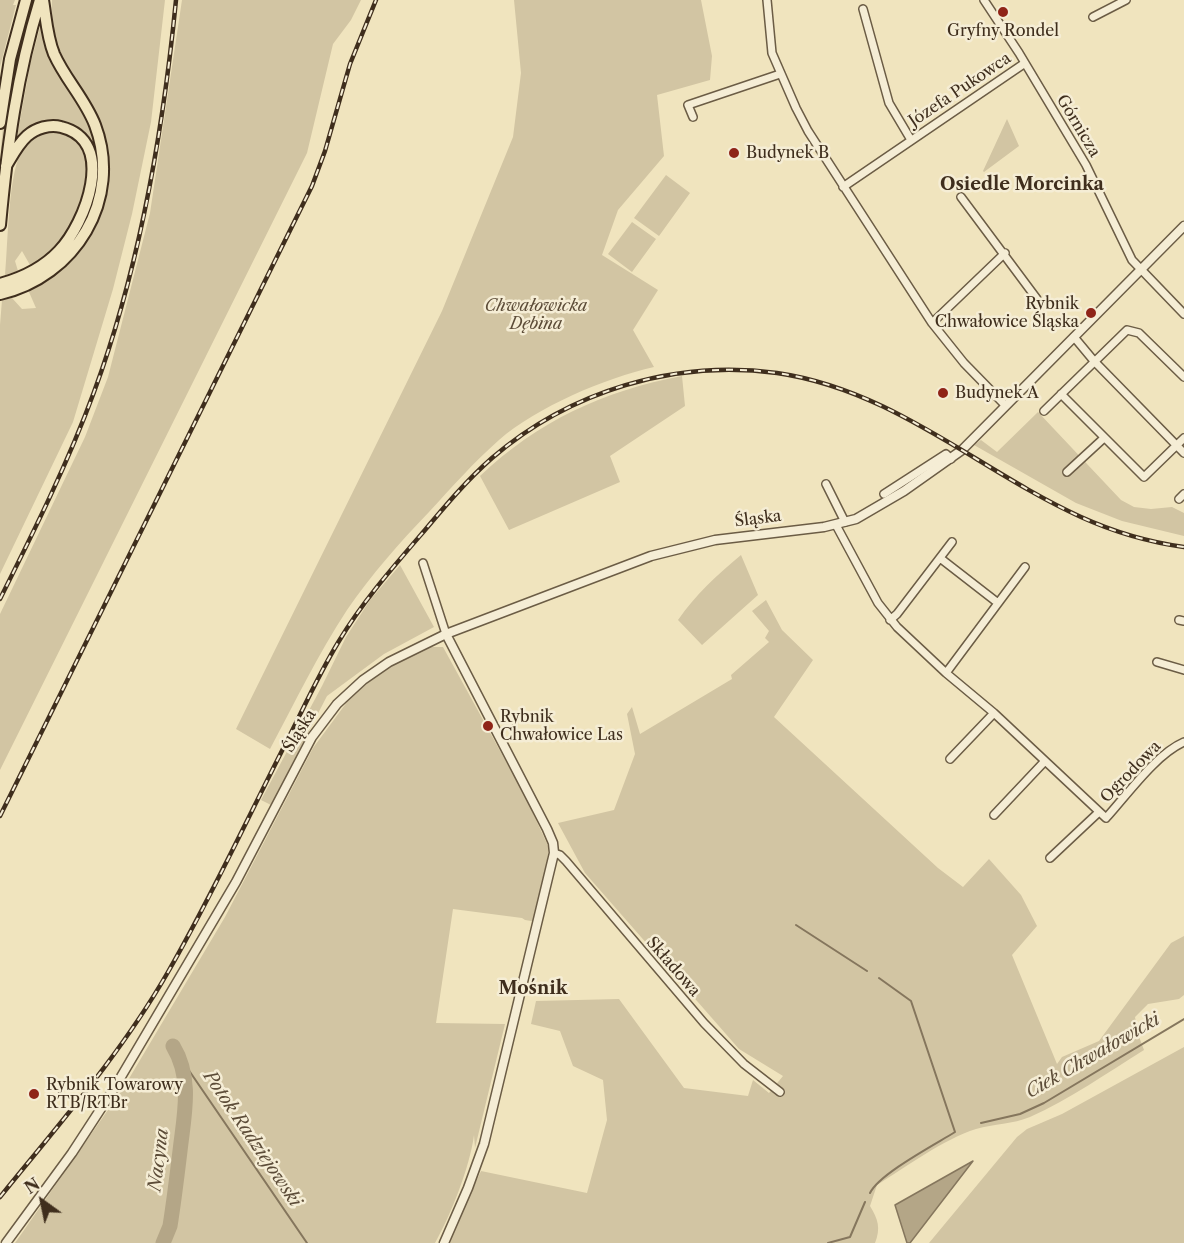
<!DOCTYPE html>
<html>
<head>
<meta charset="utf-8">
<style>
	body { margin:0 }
	#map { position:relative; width:1184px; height:1243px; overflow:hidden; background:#f0e4be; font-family:"Libre Caslon Text",serif }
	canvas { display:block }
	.north { position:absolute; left:12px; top:1171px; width:60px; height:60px; -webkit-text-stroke:4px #f5edd5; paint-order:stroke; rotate:327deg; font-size:16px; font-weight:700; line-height:24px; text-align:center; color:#3f2e1d }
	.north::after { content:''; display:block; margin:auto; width:21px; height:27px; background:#3f2e1d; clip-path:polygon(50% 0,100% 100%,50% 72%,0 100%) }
</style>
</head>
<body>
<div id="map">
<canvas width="1184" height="1243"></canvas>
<div class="north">N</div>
</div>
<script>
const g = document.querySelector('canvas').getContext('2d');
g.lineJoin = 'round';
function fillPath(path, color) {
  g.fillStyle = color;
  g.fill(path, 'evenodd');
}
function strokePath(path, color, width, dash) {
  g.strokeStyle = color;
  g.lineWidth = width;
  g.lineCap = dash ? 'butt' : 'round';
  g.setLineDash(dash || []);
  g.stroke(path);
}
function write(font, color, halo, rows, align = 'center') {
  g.font = font + ' "Libre Caslon Text",serif';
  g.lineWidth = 5;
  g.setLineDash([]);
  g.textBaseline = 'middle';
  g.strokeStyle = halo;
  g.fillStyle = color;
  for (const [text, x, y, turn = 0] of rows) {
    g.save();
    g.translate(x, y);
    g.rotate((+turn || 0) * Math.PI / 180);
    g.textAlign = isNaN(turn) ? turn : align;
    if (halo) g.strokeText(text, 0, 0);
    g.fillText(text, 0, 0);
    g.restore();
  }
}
const green = new Path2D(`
	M0,0H15L13,5H16L0,67Z
	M32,0H35L13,87L0,177C0,117 15,57 32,0Z
	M52,0H165L151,122L132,214L113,289L73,422L0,574V325L2,300L12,298L22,309L36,308L29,292L30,289L42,284L63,269L83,245L92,230L99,214L107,160L54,37L51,23Z
	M182,0H361L351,20L333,44L307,153L0,770V614L85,437L108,377L150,213Z
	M514,0H701L712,56L710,80L657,95L664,156L618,210L602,255L658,290L633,330L654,367C605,378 537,407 499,440C474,462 452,487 429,512C400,542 371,575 347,610C318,654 295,702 270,749L236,729L442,311L513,137L521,73Z
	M41,23L90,125L97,153V191L89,215L73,244L90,207L96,181L79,131L67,124L17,137L30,65Z
	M1007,119L1019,146L984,172L983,171Z
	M52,131L71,136L80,145L87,165L86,191L69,233L48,256L34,266L33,264L30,265L22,251L15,261L18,271L5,275C8,244 8,181 20,154C26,141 38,132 52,131Z
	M666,175L690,193L659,236L634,218Z
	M632,222L656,239L632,272L608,254Z
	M682,376L685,406L610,456L620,482L509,530L480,476C538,421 603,391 682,376Z
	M1038,412L1121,500L1134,507L1151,509L1172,507L1184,513V536L1122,521L1076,503L974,445L981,440L997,452Z
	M741,555L758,595L702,645L678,620C696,594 717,575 741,555Z
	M400,565L434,627L384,654L327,696L271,805L261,800L322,686L346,637L370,600Z
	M766,600L782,630L813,660L774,717L938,868L963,887L989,859L1021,895L1037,926L1012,955L1057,1064L1062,1057L1099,1041L1171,943L1184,936V995L1179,999L1148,1004L1135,1017L1138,1034L1144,1050C1107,1073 1070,1099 1030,1117C1013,1124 994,1124 976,1129C944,1139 906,1167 877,1185L870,1206C878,1219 881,1228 875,1243H447L481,1171L587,1193L607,1120L603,1080L573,1066L560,1031L531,1024L536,1001L619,999L684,1088L748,1096L753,1080L769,1093L783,1076L739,1049L585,873L558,823L614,810L635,754L627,714L632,707L640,734L732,679L731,675L769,642L765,638L769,631L752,611Z
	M427,647H443L526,798L549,848L537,922L525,920L522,918L453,909L436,1023L505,1024L475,1148L474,1135C470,1166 451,1215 435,1243H15L124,1087L225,917L313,748L350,698L387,667Z
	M1184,1047V1243H929L1017,1137L1027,1129L1062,1114Z`);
const water = new Path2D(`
	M973,1161L910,1243H907L895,1205Z`);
const stream = new Path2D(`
	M796,925L867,971
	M175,1050L307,1243
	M981,1123L1020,1114L1044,1103L1184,1019
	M870,1193C879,1174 934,1145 955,1132L911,1001L879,978
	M828,1243L850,1237L865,1202`);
const river = new Path2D(`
	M163,1243L170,1226C174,1201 177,1176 180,1151C184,1115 193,1079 173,1046`);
const minor = new Path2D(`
	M767,0L772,53L796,108L808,131L932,323L964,363L1005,405
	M984,0L1019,53L1086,165L1132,260L1184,314
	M863,9L889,103L911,140
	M1093,17L1126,0
	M693,117L688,105L780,74
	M843,187L1025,63
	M961,197L1037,299
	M932,323L1005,253
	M1074,337L1094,361L1184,453
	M1061,394L1144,477L1184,438
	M1044,411L1127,330L1139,333L1184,377
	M1067,472L1104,438
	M826,484L845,522
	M884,494L946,454L951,459
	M1179,499L1184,494
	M836,525L878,603L897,627L946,673L994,713L1106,818C1127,795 1156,754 1184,742
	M940,558L998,603
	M423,563L446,634
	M890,620L897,614L952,542
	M1179,620L1184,621
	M1157,662L1184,670
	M946,673L1025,567
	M950,759L994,713
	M994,815L1045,761
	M554,853L560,855L566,861L704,1023L744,1064L780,1092
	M1050,858L1099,812`);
const tertiary = new Path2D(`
	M6,1243L72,1153L115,1087L236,882L312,737L337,704L363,680L389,662L446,634L651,556L715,540L824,527L856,519L904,491L962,450L1184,226
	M444,1243L468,1188L484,1144L554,853L553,843L547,829L446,634`);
const primary = new Path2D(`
	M0,123L10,59L26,0
	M0,225C7,149 17,74 40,0
	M0,284C22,278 43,268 59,251C85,224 118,141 61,127C50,124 36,128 27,136C18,144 12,156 6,166
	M0,294C75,277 123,199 95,125C85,99 65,79 54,54C47,37 46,18 43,0`);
const rail = new Path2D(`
	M0,599C34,531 68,463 94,392C140,267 163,132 176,0
	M0,816L312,186L325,151L350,64L376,0
	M0,1197C59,1124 121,1054 168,972C212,896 249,815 289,737C305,705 320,672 339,641C363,601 394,566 425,530C446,505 467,480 492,458C570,391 675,359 777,373C894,390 978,470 1081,517C1114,532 1148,542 1184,547`);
const markers = [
	[1003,12,6,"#8f2418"],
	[734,153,6,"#8f2418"],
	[1091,313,6,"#8f2418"],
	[943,393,6,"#8f2418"],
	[488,726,6,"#8f2418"],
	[34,1094,6,"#8f2418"]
];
const poiNames = [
	["Gryfny Rondel",1003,31,"center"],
	["Budynek B",746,153],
	["Rybnik",1079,304,"right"],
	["Chwałowice Śląska",1079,322,"right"],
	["Budynek A",955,393],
	["Rybnik",500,717],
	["Chwałowice Las",500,735],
	["Rybnik Towarowy",46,1085],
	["RTB/RTBr",46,1103]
];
const streetNames = [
	["Józefa Pukowca",960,90,-34],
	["Górnicza",1078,126,59],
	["Śląska",758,519,-7],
	["Śląska",300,731,-58],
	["Ogrodowa",1131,772,-46],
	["Składowa",673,967,49]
];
const parkNames = [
	["Chwałowicka",536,306],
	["Dębina",536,324]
];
const neighbourhoodNames = [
	["Osiedle Morcinka",1022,185],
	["Mośnik",533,989]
];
const waterNames = [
	["Ciek Chwałowicki",1093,1056,-30],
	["Potok Radziejowski",252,1139,56],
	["Nacyna",159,1160,-83]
];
fillPath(green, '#d2c5a3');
fillPath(water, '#b4a687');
strokePath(water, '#85765d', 1.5);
strokePath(stream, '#85765d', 2);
strokePath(river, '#b4a687', 15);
strokePath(minor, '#6b5c45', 10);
strokePath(tertiary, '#6b5c45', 11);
strokePath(primary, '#3f2e1d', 14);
strokePath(minor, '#f5edd5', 7);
strokePath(tertiary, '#f5edd5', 8);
strokePath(primary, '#f0e4be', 10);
strokePath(rail, '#3f2e1d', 4.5);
strokePath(rail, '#f5edd5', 2, [7]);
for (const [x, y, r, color] of markers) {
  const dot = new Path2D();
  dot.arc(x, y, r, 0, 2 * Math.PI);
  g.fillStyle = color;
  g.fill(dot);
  strokePath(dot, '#f5edd5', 2);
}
write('16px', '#3f2e1d', '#f5edd5', poiNames, 'left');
write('16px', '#3f2e1d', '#f5edd5', streetNames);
write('italic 16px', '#5c4c38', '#f5edd5', parkNames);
write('bold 18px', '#3f2e1d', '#f5edd5', neighbourhoodNames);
write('italic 18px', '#5c4c38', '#f5edd5', waterNames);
</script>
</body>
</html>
